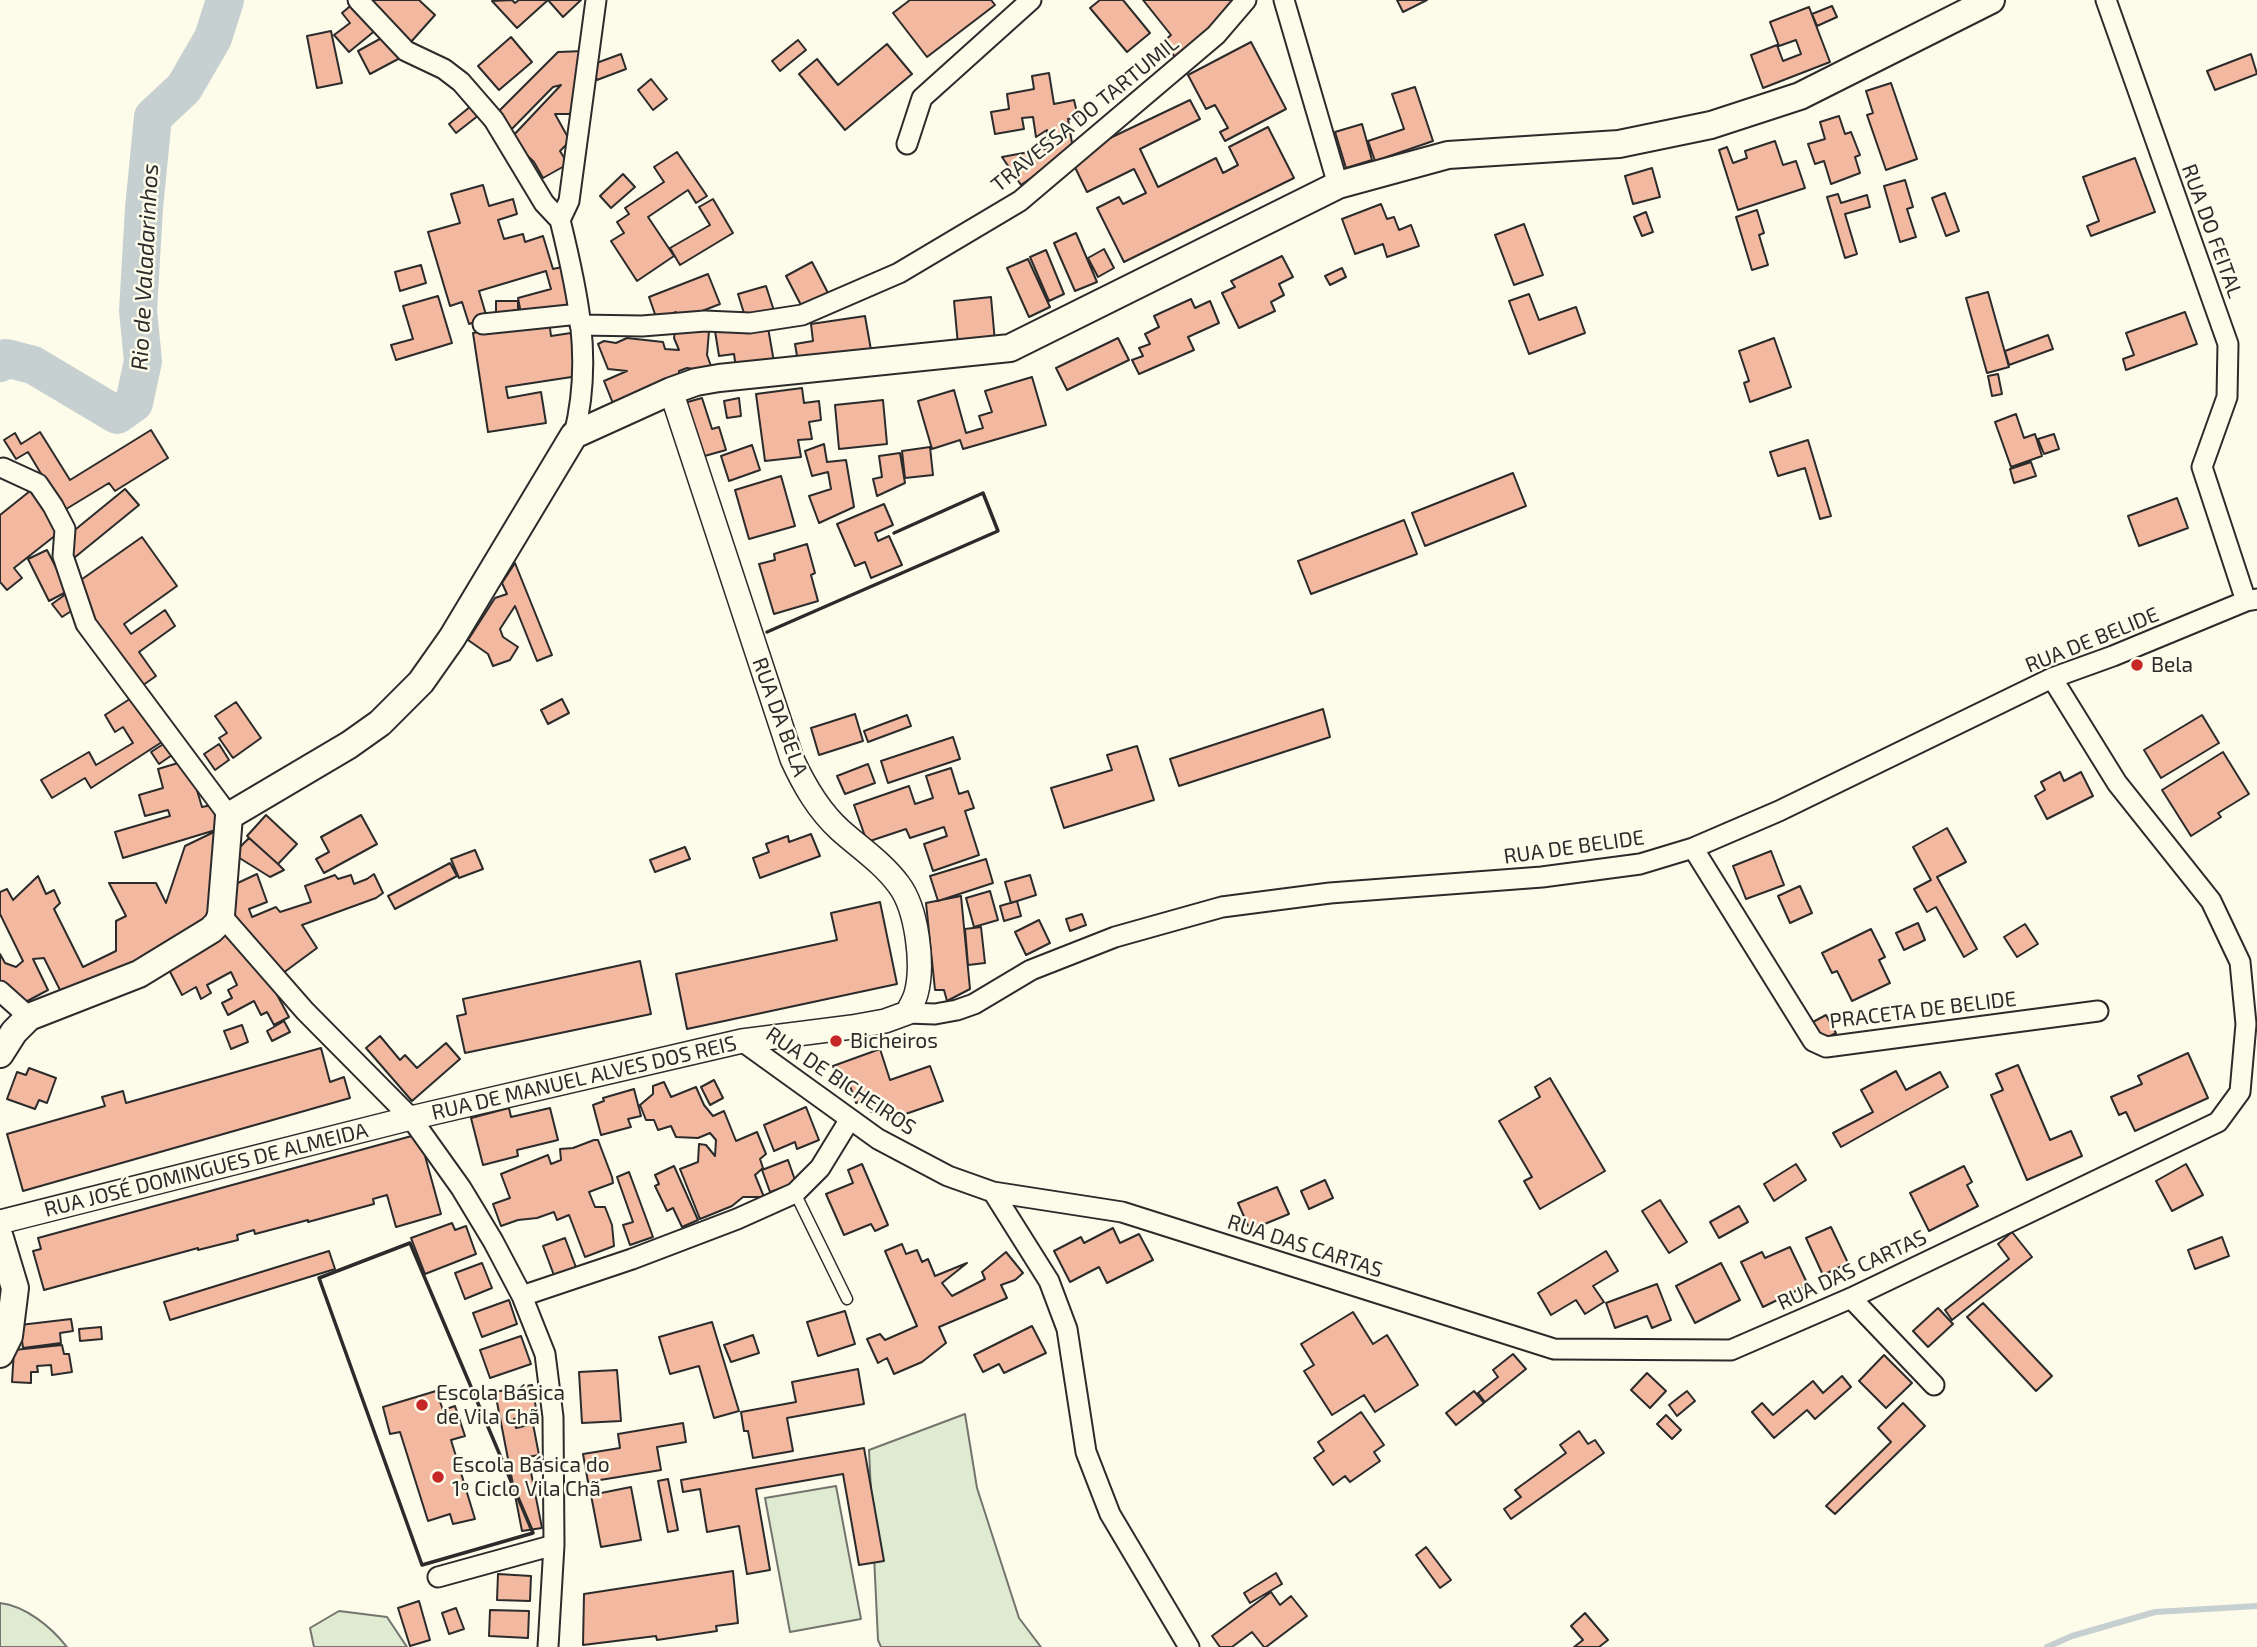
<!DOCTYPE html>
<html>
<head>
<meta charset="utf-8">
<style>
	body { margin:0 }
	canvas { display:block; background:#fdfbea }
</style>
</head>
<body>
<canvas width="2257" height="1647"></canvas>
<script>
const g = document.querySelector('canvas').getContext('2d');
g.lineJoin = 'round';
function fillPath(path, color) {
  g.fillStyle = color;
  g.fill(path, 'evenodd');
}
function strokePath(path, color, width, dash) {
  g.strokeStyle = color;
  g.lineWidth = width;
  g.lineCap = dash ? 'butt' : 'round';
  g.setLineDash(dash || []);
  g.stroke(path);
}
function write(font, color, halo, rows, align = 'center') {
  g.font = font + ' "Exo 2",sans-serif';
  g.lineWidth = 5;
  g.setLineDash([]);
  g.textBaseline = 'middle';
  g.strokeStyle = halo;
  g.fillStyle = color;
  for (const [text, x, y, turn = 0] of rows) {
    g.save();
    g.translate(x, y);
    g.rotate((+turn || 0) * Math.PI / 180);
    g.textAlign = isNaN(turn) ? turn : align;
    if (halo) g.strokeText(text, 0, 0);
    g.fillText(text, 0, 0);
    g.restore();
  }
}
const green = new Path2D(`
	M965,1414L977,1488L1019,1618L1041,1647H881L878,1640L869,1450Z
	M836,1486L861,1619L790,1632L765,1498Z
	M0,1603C26,1606 51,1627 67,1647H0Z
	M339,1611L387,1617L407,1647H314L310,1628Z`);
const stream = new Path2D(`
	M2047,1647L2072,1636L2155,1612L2257,1606`);
const river = new Path2D(`
	M0,363L6,358L33,365L117,415L134,403L143,361L138,311L144,208L153,117L184,88L213,38L225,0`);
const building = new Path2D(`
	M363,0H419L435,15L410,43Z
	M512,0L515,3L519,0H581L563,17L548,0L517,28L492,1Z
	M910,0H991L995,5L927,57L893,13Z
	M1100,0H1123L1150,33L1127,52L1090,8Z
	M1143,0H1243L1209,28L1214,35L1180,63L1163,42L1171,35Z
	M1397,0H1427L1403,12Z
	M355,2L377,29L349,52L334,35L350,23L342,13Z
	M1832,6L1837,17L1817,26L1812,14Z
	M1809,7L1830,62L1763,88L1751,55L1777,45L1783,61L1801,54L1796,40L1779,46L1770,22Z
	M331,31L342,83L317,88L307,36Z
	M387,35L400,58L370,74L358,51Z
	M511,37L532,62L499,90L478,66Z
	M798,40L806,50L780,71L772,61Z
	M1251,42L1286,109L1225,141L1220,132L1228,128L1215,105L1206,109L1188,75Z
	M887,44L912,74L845,130L799,74L817,59L838,85Z
	M584,51L575,111L569,114H555L570,141L560,151L568,164L543,178L534,162L510,139L561,85L553,87L505,136L494,116L558,52Z
	M621,54L626,69L597,80L591,65Z
	M2251,54L2257,74L2215,90L2207,71Z
	M1049,73L1054,104L1074,100L1078,117L1068,119L1073,149L1021,185L1002,157L1045,149L1049,146L1047,130L1036,137L1033,117L1022,118L1024,129L995,134L991,112L1009,109L1007,94L1034,89L1032,76Z
	M651,79L667,99L653,110L638,90Z
	M1891,83L1917,159L1886,170L1867,115L1873,113L1866,91Z
	M1415,87L1433,141L1375,161L1368,141L1404,129L1392,94Z
	M1190,100L1200,119L1140,149L1158,187L1216,158L1223,173L1238,165L1229,147L1268,127L1294,178L1124,262L1097,208L1119,197L1123,204L1146,193L1134,169L1087,192L1070,157Z
	M471,106L479,115L456,133L449,124Z
	M1839,116L1845,134L1851,132L1860,155L1855,157L1860,173L1831,184L1824,161L1815,164L1808,144L1825,139L1820,122Z
	M1362,124L1372,160L1346,168L1335,132Z
	M1775,141L1783,165L1796,161L1805,188L1738,210L1719,150L1727,147L1733,163L1747,158L1745,151Z
	M677,152L707,196L696,203L688,190L648,217L674,256L637,281L611,241L624,233L617,222L629,214L625,208L664,182L654,167Z
	M2135,158L2155,212L2091,236L2087,226L2099,221L2083,177Z
	M1652,168L1660,197L1633,204L1625,176Z
	M623,174L635,187L611,208L600,196Z
	M1905,180L1913,207L1907,209L1916,237L1900,242L1884,186Z
	M483,185L489,206L513,199L517,214L498,220L504,239L523,234L525,242L543,236L553,269L562,267L573,313L522,319L518,298L551,289L546,271L479,291L487,318L469,324L462,302L450,306L428,232L460,223L451,194Z
	M1945,193L1959,231L1946,236L1932,198Z
	M1838,194L1841,203L1867,195L1870,207L1845,214L1857,254L1845,258L1827,197Z
	M713,199L733,233L680,265L670,248L710,225L699,207Z
	M1381,204L1387,219L1394,217L1399,230L1411,225L1419,246L1387,257L1383,244L1355,254L1342,219Z
	M1757,210L1764,233L1759,235L1768,265L1752,270L1736,217Z
	M1646,212L1653,232L1642,236L1634,217Z
	M1524,224L1543,275L1514,285L1495,235Z
	M1076,233L1097,282L1075,291L1054,243Z
	M1104,249L1114,268L1098,277L1088,258Z
	M1046,250L1064,294L1049,301L1030,257Z
	M1282,256L1293,277L1279,284L1284,295L1271,302L1275,311L1239,328L1222,293L1235,287L1231,281Z
	M1028,259L1050,307L1029,317L1007,268Z
	M812,262L828,293L802,307L786,276Z
	M421,265L426,283L400,291L395,272Z
	M1342,268L1346,277L1330,285L1325,276Z
	M708,274L720,304L679,320L676,312L657,320L649,297Z
	M766,286L775,314L747,323L738,294Z
	M1988,292L2009,367L1987,373L1966,298Z
	M1529,294L1539,320L1576,307L1585,333L1529,354L1509,301Z
	M438,296L452,343L396,360L391,345L413,339L403,306Z
	M991,297L995,342L958,345L954,301Z
	M1191,299L1195,308L1210,301L1219,323L1188,337L1194,350L1139,374L1132,360L1143,356L1139,348L1150,344L1145,334L1159,327L1154,316Z
	M496,301H518V319H496Z
	M2185,312L2197,344L2126,370L2123,359L2134,355L2126,333Z
	M865,316L871,350L798,362L795,344L813,341L811,324Z
	M549,320L551,336L571,333L578,376L506,387L508,398L541,392L546,423L488,432L473,333Z
	M767,322L774,362L736,368L734,354L719,356L715,331Z
	M680,328L709,331L707,355L711,366L701,370L687,368L679,371V380L614,406L604,381L627,371L608,369L598,344L604,341L616,343L627,338L663,342L665,349L679,350L674,338L675,330Z
	M2048,335L2053,349L2009,365L2005,351Z
	M1118,338L1129,360L1067,390L1056,368Z
	M1774,338L1791,387L1750,402L1744,383L1749,381L1739,351Z
	M1998,374L2002,394L1992,396L1988,376Z
	M1032,377L1046,425L963,449L960,440L932,449L918,401L954,390L966,433L983,428L979,416L992,412L985,391Z
	M802,388L804,403L819,401L821,420L809,422L812,439L798,440L801,457L765,461L756,394Z
	M702,398L712,429L719,427L726,450L701,457L684,403Z
	M739,398L741,416L727,418L724,401Z
	M883,400L887,444L839,449L835,405Z
	M2016,414L2024,438L2035,434L2042,456L2011,467L1995,422Z
	M151,430L168,458L115,491L109,483L58,514L49,487L28,452L16,459L4,440L15,433L21,444L40,432L70,480Z
	M2054,434L2059,449L2044,454L2038,439Z
	M1808,440L1831,516L1820,519L1805,468L1778,476L1770,452Z
	M824,444L827,462L846,460L854,507L819,523L809,496L831,489L828,472L812,476L805,451Z
	M752,445L760,470L729,481L721,456Z
	M930,447L933,475L905,478L902,451Z
	M900,453L905,483L877,496L873,479L882,477L879,456Z
	M2031,462L2036,476L2014,483L2010,469Z
	M1513,473L1526,506L1425,546L1412,513Z
	M781,476L795,526L749,539L735,490Z
	M125,489L139,505L74,558L60,542Z
	M30,491L61,531L14,568L22,578L7,590L0,582V515Z
	M2177,498L2188,528L2139,546L2128,516Z
	M884,504L893,525L875,533L878,541L889,536L902,565L871,578L865,562L855,566L837,524Z
	M1404,520L1417,554L1311,594L1298,561Z
	M142,537L177,586L124,624L131,634L165,610L175,626L139,652L156,676L139,688L68,589Z
	M807,544L815,573L811,575L818,601L774,614L759,564L775,560L774,554Z
	M47,550L68,591L49,601L28,559Z
	M515,563L552,655L537,661L515,606L500,629L503,637L518,647L510,660L493,666L488,654L468,640L495,598L507,594L502,583Z
	M66,594L76,608L62,617L52,604Z
	M136,695L168,738L91,788L85,778L52,798L41,780L89,752L96,765L133,743L123,727L115,732L105,715Z
	M562,699L569,713L548,724L541,710Z
	M236,702L261,738L233,758L219,738L227,733L215,716Z
	M1323,709L1330,737L1179,786L1170,759Z
	M855,714L863,741L819,755L811,728Z
	M907,715L911,726L868,742L864,731Z
	M2202,715L2219,743L2161,778L2144,750Z
	M953,737L960,759L888,783L881,761Z
	M168,741L175,753L159,764L151,752Z
	M219,744L229,760L215,770L204,754Z
	M1137,746L1154,800L1064,828L1051,788L1112,770L1107,755Z
	M2223,752L2249,794L2218,813L2221,817L2191,836L2162,790Z
	M188,760L202,807L212,805L219,829L123,858L115,832L170,816L168,810L145,816L139,795L163,788L158,769Z
	M868,764L875,783L845,794L837,776Z
	M951,768L959,794L968,791L974,808L965,811L979,855L933,871L924,844L947,836L944,827L910,838L906,829L867,842L854,805L909,786L915,804L933,798L926,776Z
	M2060,772L2064,781L2081,772L2093,796L2047,819L2035,796L2045,790L2041,782Z
	M266,815L297,844L278,864L247,836Z
	M361,815L377,844L324,873L316,859L329,852L321,837Z
	M1947,828L1966,862L1937,877L1977,949L1964,957L1936,907L1927,912L1914,889L1931,880L1913,847Z
	M214,832L213,924L65,1000L44,958L33,959L48,990L20,1005L0,984V954L5,963L16,967L23,961L0,914V892L7,889L13,900L38,876L46,894L54,890L60,903L54,909L83,967L116,951V921L126,916L109,883H156L166,903L185,846Z
	M811,834L820,856L760,878L753,858L769,852L766,844L788,836L789,842Z
	M249,838L278,864L284,870L270,877L233,854Z
	M685,847L690,859L655,872L650,860Z
	M475,850L483,869L459,878L451,859Z
	M1771,851L1784,885L1746,899L1733,866Z
	M986,859L993,883L938,901L930,876Z
	M450,863L457,876L395,909L388,896Z
	M257,874L267,902L249,909L252,917L276,907L280,912L311,902L305,886L335,875L338,879L351,875L354,884L367,879L374,874L383,893L376,898L302,925L317,948L279,976L233,917L227,888Z
	M1030,875L1036,895L1011,903L1005,882Z
	M1800,886L1812,913L1790,923L1778,896Z
	M990,891L998,920L974,927L966,898Z
	M961,896L970,989L947,1001L944,990H935L926,903Z
	M1017,901L1021,916L1004,921L1000,906Z
	M880,902L897,984L687,1029L676,974L837,940L831,913Z
	M1082,914L1086,925L1070,931L1066,919Z
	M1039,920L1050,943L1026,955L1015,932Z
	M1918,923L1925,940L1904,950L1896,933Z
	M2025,924L2038,944L2017,957L2004,937Z
	M240,926L289,1017L274,1025L267,1012L261,1015L254,1001L228,1015L222,1003L232,998L228,990L237,985L231,972L207,985L211,993L201,999L196,987L182,995L167,966Z
	M981,927L985,963L968,965L965,929Z
	M1871,929L1885,957L1879,960L1890,983L1852,1001L1837,971L1832,973L1822,953Z
	M640,961L651,1014L465,1053L457,1016L466,1014L463,999Z
	M1826,1015L1836,1033L1821,1041L1811,1023Z
	M284,1021L290,1032L272,1041L267,1031Z
	M242,1025L248,1042L231,1049L224,1031Z
	M380,1036L400,1060L405,1055L417,1068L446,1043L460,1059L412,1101L366,1048Z
	M321,1048L330,1082L344,1077L350,1098L23,1191L7,1134L105,1106L102,1097L123,1091L126,1103Z
	M880,1049L890,1080L930,1066L943,1101L894,1118L889,1106L871,1112L867,1099L856,1103L850,1086L842,1089L833,1066Z
	M2188,1053L2208,1098L2135,1131L2126,1112L2119,1115L2111,1097L2142,1084L2138,1076Z
	M2018,1065L2050,1140L2071,1131L2082,1156L2027,1180L1991,1095L2003,1090L1996,1074Z
	M29,1068L56,1078L47,1103L39,1100L35,1109L7,1099L17,1072L26,1075Z
	M1896,1071L1906,1090L1940,1072L1948,1087L1841,1147L1833,1133L1873,1112L1861,1090Z
	M1550,1078L1605,1171L1540,1209L1524,1181L1532,1177L1499,1121L1540,1097L1535,1087Z
	M714,1080L723,1098L710,1105L701,1087Z
	M664,1082L671,1097L696,1087L704,1105L713,1116L724,1111L736,1141L757,1132L766,1154L760,1159L763,1168L755,1175L764,1197H743L732,1206L700,1219L680,1169L698,1162L699,1144L706,1145L715,1156L716,1140L710,1133L698,1138L676,1137L671,1126L658,1130L654,1120H646L640,1105L653,1094V1086Z
	M634,1089L641,1116L628,1119L631,1127L601,1135L593,1105L604,1101L603,1098Z
	M806,1107L819,1140L797,1149L795,1142L774,1151L764,1125Z
	M509,1108L511,1117L550,1108L558,1140L517,1150L518,1156L483,1165L471,1118Z
	M419,1134L441,1214L396,1227L387,1195L373,1199L374,1204L308,1222V1220L255,1234L254,1230L237,1235L238,1240L198,1250V1248L44,1290L33,1251L41,1249L38,1238Z
	M594,1140H598L612,1177L613,1183L589,1192L595,1207H605L612,1225L614,1246L585,1257L569,1215L557,1220L554,1212L537,1218L518,1220L501,1226L493,1204L510,1198L501,1174L548,1155L551,1164L561,1160L560,1149L573,1148Z
	M788,1160L796,1183L770,1192L762,1170Z
	M862,1164L888,1225L875,1231L871,1224L844,1235L826,1194L853,1183L848,1170Z
	M1796,1164L1806,1180L1774,1201L1764,1184Z
	M2186,1164L2203,1195L2172,1211L2156,1181Z
	M674,1166L698,1220L682,1227L673,1208L667,1211L655,1186L659,1184L655,1175Z
	M1964,1166L1972,1182L1967,1185L1978,1206L1929,1231L1910,1193Z
	M629,1172L653,1237L630,1245L623,1225L633,1222L617,1177Z
	M1325,1180L1333,1198L1309,1209L1301,1191Z
	M1277,1187L1289,1214L1250,1230L1238,1203Z
	M1660,1200L1687,1242L1669,1253L1642,1211Z
	M1739,1206L1748,1222L1719,1238L1710,1222Z
	M452,1223L455,1230L466,1226L476,1254L425,1274L411,1238Z
	M1831,1227L1848,1263L1823,1275L1806,1238Z
	M1113,1228L1120,1243L1139,1234L1153,1260L1107,1283L1099,1267L1070,1282L1054,1251L1081,1237L1084,1243Z
	M2012,1232L2032,1257L1952,1320L1945,1310L2009,1259L1998,1244Z
	M2222,1237L2229,1256L2195,1269L2188,1250Z
	M565,1238L577,1270L555,1278L543,1246Z
	M902,1244L906,1254L917,1250L922,1262L928,1259L935,1276L967,1263L942,1283L952,1296L985,1279L982,1272L1006,1252L1023,1273L1015,1280L1001,1285L1007,1298L939,1327L946,1343L922,1362L894,1374L887,1358L878,1363L867,1339L880,1334L885,1340L917,1326L885,1251Z
	M1790,1247L1808,1285L1763,1307L1741,1262L1762,1252L1765,1258Z
	M329,1251L335,1269L170,1320L164,1302Z
	M1606,1251L1618,1271L1593,1286L1604,1302L1585,1314L1576,1300L1551,1315L1538,1293Z
	M482,1263L492,1288L465,1299L455,1273Z
	M1721,1263L1740,1300L1695,1323L1676,1286Z
	M1657,1284L1671,1320L1652,1328L1647,1316L1615,1328L1606,1303Z
	M509,1300L517,1324L482,1337L473,1313Z
	M1983,1303L2052,1376L2036,1391L1967,1317Z
	M1938,1308L1953,1324L1928,1347L1913,1331Z
	M845,1311L855,1344L818,1356L807,1322Z
	M1353,1312L1373,1344L1387,1335L1418,1385L1375,1412L1364,1395L1332,1415L1304,1371L1314,1365L1301,1344Z
	M71,1319L73,1331L60,1333L61,1343L23,1348L20,1325Z
	M712,1322L739,1411L714,1418L699,1366L670,1374L659,1337Z
	M1032,1326L1046,1353L1004,1373L999,1364L983,1372L974,1355Z
	M101,1327L102,1339L80,1341L79,1329Z
	M753,1335L759,1353L731,1362L724,1345Z
	M521,1336L531,1364L490,1378L480,1350Z
	M62,1345L64,1354H69L72,1372L52,1375L51,1365L37,1366L38,1372H31V1383L12,1382L14,1350Z
	M1513,1354L1526,1369L1485,1402L1478,1393L1498,1377L1493,1370Z
	M1884,1355L1912,1383L1886,1408L1859,1381Z
	M858,1369L864,1404L787,1418L793,1451L753,1458L748,1431H744L741,1412L796,1402L792,1382Z
	M617,1370L621,1421L582,1423L579,1372Z
	M1647,1373L1666,1391L1650,1408L1631,1390Z
	M1842,1376L1851,1387L1815,1419L1807,1410L1774,1438L1752,1412L1762,1403L1773,1415L1813,1381L1823,1393Z
	M532,1385L537,1414L514,1419L516,1428L533,1424L539,1455L528,1457L542,1528L522,1531L495,1392Z
	M436,1391L443,1410L455,1406L465,1436L451,1440L475,1519L453,1524L450,1514L428,1521L400,1432L390,1434L383,1407Z
	M1474,1391L1484,1403L1456,1425L1446,1413Z
	M1687,1391L1695,1401L1677,1416L1669,1405Z
	M1903,1403L1925,1426L1835,1514L1826,1506L1891,1442L1878,1428Z
	M1361,1412L1384,1445L1374,1452L1380,1461L1350,1482L1345,1476L1333,1485L1314,1458L1324,1451L1318,1442Z
	M1666,1415L1681,1430L1672,1439L1657,1424Z
	M683,1423L686,1442L657,1447L661,1470L588,1482L583,1454L620,1448L618,1434Z
	M1579,1431L1588,1444L1595,1440L1604,1453L1511,1519L1504,1509L1521,1497L1515,1490L1566,1453L1560,1445Z
	M864,1448L884,1561L859,1565L843,1474L756,1489L770,1570L747,1574L739,1526L707,1532L700,1489L683,1492L681,1480Z
	M668,1479L678,1530L668,1532L658,1481Z
	M631,1487L641,1540L601,1547L591,1495Z
	M1426,1547L1451,1580L1440,1588L1416,1555Z
	M733,1571L738,1623L716,1626L717,1631L657,1640L656,1636L583,1645L584,1594Z
	M1276,1573L1282,1584L1250,1603L1244,1593Z
	M498,1574L531,1576L530,1601L497,1600Z
	M1271,1592L1280,1605L1291,1596L1307,1616L1266,1647H1264L1252,1632L1232,1647H1220L1212,1636Z
	M419,1601L430,1640L410,1646L398,1608Z
	M456,1608L464,1629L449,1634L442,1613Z
	M490,1610L529,1611L528,1638L489,1636Z
	M1585,1613L1608,1640L1599,1647H1574L1583,1640L1571,1626Z`);
const service = new Path2D(`
	M795,1193L847,1299`);
const minor = new Path2D(`
	M358,0L406,51L444,69L461,82L494,120L544,203L560,220
	M1284,0L1338,185
	M2106,0L2228,344L2227,397L2202,467L2246,601
	M907,144L922,98L1031,0
	M483,324L579,314
	M580,325L642,326L705,321L750,323L802,315L899,273L1020,201L1216,35L1246,0
	M574,435C593,360 578,293 560,220L569,201L596,0
	M3,468L38,484L53,506L65,529L63,556L86,624L229,816
	M1693,848L1813,1041L1826,1047L2098,1011
	M221,915L305,1011L411,1118L461,1188L493,1241L522,1296L545,1354L553,1417L554,1545L548,1647
	M0,991L29,1017
	M907,1013L935,1014L957,1010L974,1004L1031,970L1115,937L1222,907L1330,893L1542,877L1640,864L1693,848L1779,811L2052,678L2113,656L2246,601L2257,599
	M742,1041L878,1139L948,1176L993,1192L1122,1212L1554,1349L1731,1350L1851,1298L2218,1122L2240,1092L2246,1024L2240,962L2211,901L2117,783L2052,678
	M993,1192L1049,1281L1067,1329L1086,1452L1110,1514L1189,1647
	M522,1296L632,1259L737,1219L795,1193L820,1168L850,1119
	M1851,1298L1934,1385
	M438,1577L554,1545`);
const tertiary = new Path2D(`
	M0,1222L411,1118L742,1041L852,1027L885,1021L907,1013C910,1007 914,1001 916,994C924,965 917,909 899,885C883,863 860,848 840,830C818,810 804,785 792,759L671,391`);
const secondary = new Path2D(`
	M0,1054L14,1032L29,1017L139,974L211,930L218,923L221,915L229,816L349,745L380,723L421,682L452,638L574,435L671,391L696,382L719,378L1010,348L1338,185L1448,155L1619,144L1711,125L1800,96L1991,0
	M0,1238L15,1288L9,1336L0,1354`);
const wall = new Path2D(`
	M767,632L998,531L983,493L894,533
	M410,1243L533,1533L422,1565L319,1278Z`);
const markers = [
	[2137,665,7,"#c62828"],
	[836,1041,7,"#c62828"],
	[422,1405,7,"#c62828"],
	[438,1477,7,"#c62828"]
];
const streetNames = [
	["TRAVESSA DO TARTUMIL",1085,114,-39],
	["RUA DO FEITAL",2212,231,70],
	["RUA DE BELIDE",2092,640,-22],
	["RUA DA BELA",780,717,70],
	["RUA DE BELIDE",1574,847,-8],
	["PRACETA DE BELIDE",1923,1010,-7],
	["RUA DE MANUEL ALVES DOS REIS",584,1078,-13],
	["RUA DE BICHEIROS",841,1081,34],
	["RUA JOSÉ DOMINGUES DE ALMEIDA",206,1170,-14],
	["RUA DAS CARTAS",1305,1246,18],
	["RUA DAS CARTAS",1852,1270,-25]
];
const poiNames = [
	["Bela",2151,665],
	["Bicheiros",850,1041],
	["Escola Básica",436,1393],
	["de Vila Chã",436,1417],
	["Escola Básica do",452,1465],
	["1º Ciclo Vila Chã",452,1489]
];
const waterNames = [
	["Rio de Valadarinhos",145,267,-87]
];
fillPath(green, '#deebd1');
strokePath(green, '#74746e', 2);
strokePath(stream, '#c7d0d0', 6);
strokePath(river, '#c7d0d0', 38);
fillPath(building, '#f2b8a0');
strokePath(building, '#2b2b2b', 2);
strokePath(service, '#2b2b2b', 13);
strokePath(minor, '#2b2b2b', 23);
strokePath(tertiary, '#2b2b2b', 26);
strokePath(secondary, '#2b2b2b', 30);
strokePath(service, '#fdfbea', 10);
strokePath(minor, '#fdfbea', 19);
strokePath(tertiary, '#fdfbea', 23);
strokePath(secondary, '#fdfbea', 26);
strokePath(wall, '#2b2b2b', 3.5);
for (const [x, y, r, color] of markers) {
  const dot = new Path2D();
  dot.arc(x, y, r, 0, 2 * Math.PI);
  g.fillStyle = color;
  g.fill(dot);
  strokePath(dot, '#fdfbea', 2.5);
}
write('21px', '#2b2b2b', '#fdfbea', streetNames);
write('21px', '#2b2b2b', '#fdfbea', poiNames, 'left');
write('italic 23px', '#2b2b2b', '#fdfbea', waterNames);
</script>
</body>
</html>
